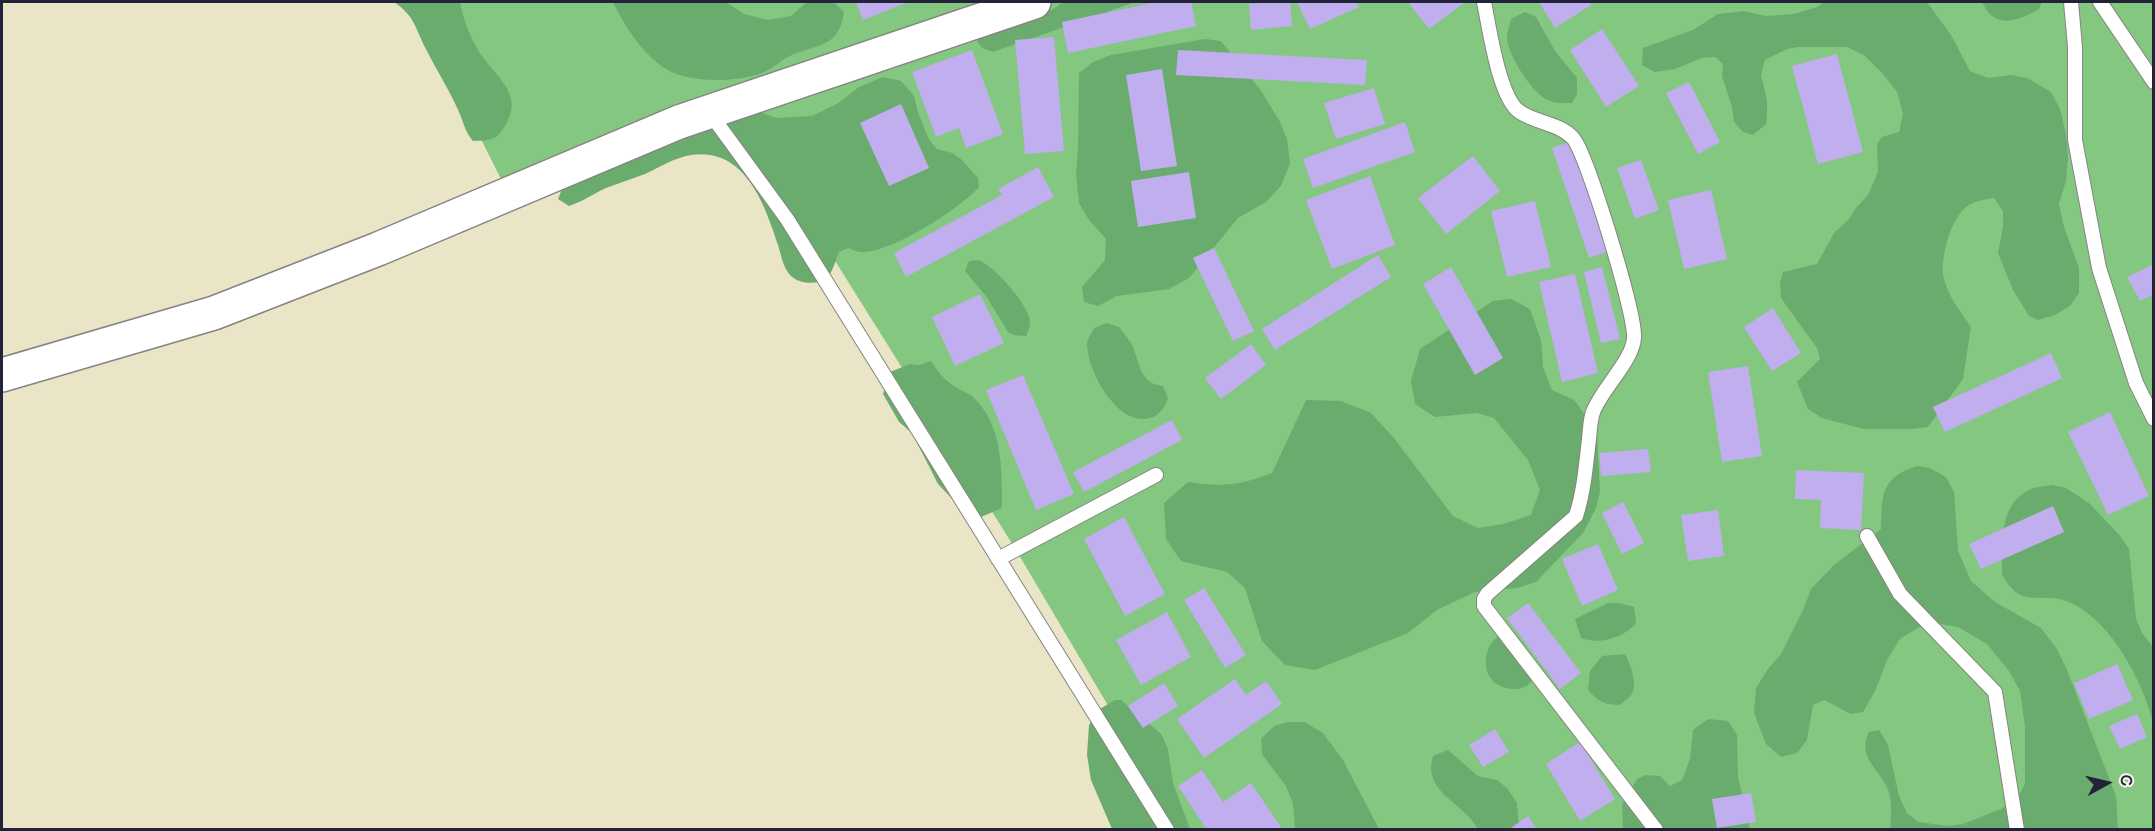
<!DOCTYPE html>
<html>
<head>
<meta charset="utf-8">
<style>
	body { margin:0 }
	#map { position:relative; width:2155px; height:831px; overflow:hidden; background:#ebe5c7; font-family:"Balsamiq Sans",sans-serif }
	canvas { display:block }
	.frame { position:absolute; inset:0; border:3px solid #22223b; pointer-events:none }
	.north { position:absolute; left:2077px; top:753px; width:60px; height:60px; -webkit-text-stroke:4px #f7f3e8; paint-order:stroke; rotate:82deg; font-size:16px; font-weight:700; line-height:24px; text-align:center; color:#22223b }
	.north::after { content:''; display:block; margin:auto; width:21px; height:27px; background:#22223b; clip-path:polygon(50% 0,100% 100%,50% 72%,0 100%) }
</style>
</head>
<body>
<div id="map">
<canvas width="2155" height="831"></canvas>
<div class="frame"></div>
<div class="north">С</div>
</div>
<script>
const g = document.querySelector('canvas').getContext('2d');
g.lineJoin = 'round';
function fillPath(path, color) {
  g.fillStyle = color;
  g.fill(path, 'evenodd');
}
function strokePath(path, color, width, dash) {
  g.strokeStyle = color;
  g.lineWidth = width;
  g.lineCap = dash ? 'butt' : 'round';
  g.setLineDash(dash || []);
  g.stroke(path);
}
const green = new Path2D(`
	M412,2H2153V829H1181L1016,550L735,101L505,187Z`);
const forest = new Path2D(`
	M394,2H460C463,19 469,34 478,50C491,73 524,92 507,122C498,140 492,140 473,141C465,132 464,123 459,112C450,91 437,71 427,51C415,29 416,17 394,2Z
	M613,2H726L744,14L768,20L791,16L807,2H834L844,12C839,50 815,43 788,57C777,63 769,72 756,75C731,82 689,83 666,69C643,55 624,25 613,2Z
	M1063,2H1135L993,52L982,48L976,39L978,31C1008,24 1039,22 1063,2Z
	M1824,2H1927L1951,35L1970,71L1988,78L2011,75L2027,78L2051,92L2060,109L2066,134L2068,157L2066,181L2059,204L2064,227L2079,268V293L2070,306L2055,315L2038,320L2029,316L2013,290L1998,253L2003,227V211L1994,198C1983,200 1972,201 1964,209C1950,222 1939,261 1944,279C1948,296 1961,312 1971,327L1963,379L1928,427L1910,429H1864L1822,418L1808,409L1797,382L1820,359L1817,348L1781,298L1780,283L1783,272L1817,264L1834,233L1849,219L1856,208L1868,195L1878,172L1877,144L1882,137L1899,132L1903,114L1897,92L1882,73L1864,55L1847,47H1798L1787,49L1765,60L1761,75L1767,100V115L1766,124L1753,135L1743,132L1734,122L1732,107L1722,76L1723,64L1715,57L1702,58L1675,69L1655,72L1642,65L1643,48L1693,30L1718,14L1744,11L1766,16L1794,14L1817,7Z
	M1982,2H2042L2039,9C2025,17 2004,28 1990,14C1987,12 1984,5 1982,2Z
	M1525,12L1536,17L1555,51L1577,78V94L1572,103C1563,103 1552,104 1544,98C1530,89 1508,55 1507,38C1507,32 1510,25 1511,19Z
	M1205,39L1221,41L1262,92L1280,122L1287,139L1290,163L1281,186L1266,202L1238,218L1189,278L1169,289L1117,296L1098,306L1084,302L1082,287L1105,260L1106,239L1089,220L1079,203L1076,174L1078,148L1079,73L1093,62L1111,55Z
	M883,77L901,81L914,96L918,112L928,138L937,149L952,153L961,159L978,178L979,187C958,210 893,252 862,252C857,252 853,250 848,248L839,252C836,259 833,271 828,277C818,286 798,284 790,275C783,267 781,255 778,245C767,211 750,161 710,155C685,151 666,164 645,174C632,179 619,183 606,188C593,194 582,202 569,206L558,199L562,189L750,109L777,118L812,116L837,104L859,87Z
	M978,260C993,265 1025,301 1029,317C1031,323 1029,330 1026,336L1014,335L1008,332L986,296L965,271L969,261Z
	M1511,299L1530,309L1541,340L1543,367L1552,390L1574,400L1597,431L1600,492L1596,508L1583,533L1536,582L1517,588L1475,592L1437,610L1408,633L1315,670L1285,665L1262,641L1245,588L1227,572L1181,561L1166,539L1164,503L1188,482C1226,487 1236,486 1272,473L1306,400L1341,401L1371,413L1393,437L1453,516L1478,528L1503,524L1531,515L1540,490L1528,460L1494,418L1477,413L1435,417L1415,404L1411,381L1420,349L1493,301Z
	M1107,323L1119,327C1123,332 1127,337 1131,343C1140,360 1138,384 1163,386L1168,398C1165,407 1160,415 1150,418C1118,427 1088,372 1087,345C1087,340 1091,334 1094,328Z
	M931,361C938,372 945,381 957,388C962,391 969,393 973,397C1003,425 1002,470 1002,508L981,517L971,515L960,507L938,484L912,433L899,422L883,394L890,372L910,364L919,365Z
	M1917,466L1930,468L1946,477L1954,492L1958,551L1971,581L1995,602L2041,628L2057,649L2067,670L2116,796L2118,829H1890C1891,817 1893,799 1887,787C1877,767 1857,756 1869,732L1879,730L1888,745L1899,796L1907,813L1918,822L1948,826L1963,824L2001,809L2018,798L2025,783V726L2020,691L2009,671L1987,644L1958,627L1940,624L1919,627L1900,639L1888,658L1875,691L1863,712L1851,714L1824,700L1813,705L1807,740L1797,753L1781,757L1766,744L1754,713L1756,688L1768,669L1781,654L1804,608L1811,589L1834,565L1881,529C1882,495 1880,478 1917,466Z
	M2052,485L2066,488L2089,503L2121,537L2129,549L2136,619L2142,633L2153,647V723C2143,680 2107,613 2063,600C2048,595 2030,602 2017,593C2011,589 2006,581 2002,575C2003,546 1997,506 2029,490C2035,487 2045,486 2052,485Z
	M1608,603H1619L1634,607L1636,623C1624,638 1599,645 1581,638L1575,619Z
	M1500,635L1516,636L1537,666C1535,672 1534,678 1530,683C1520,694 1496,689 1489,676C1482,661 1487,643 1500,635Z
	M1625,654C1630,664 1638,683 1632,694C1629,698 1624,701 1620,705C1605,705 1599,702 1588,690L1590,671L1602,656Z
	M1115,700H1121L1161,734L1168,749L1173,783L1190,829H1112L1091,780L1087,755L1089,725L1098,710Z
	M1708,719L1728,721L1737,735L1738,777L1750,829H1623L1622,805L1637,779L1646,775L1660,776L1670,786L1682,780L1690,759L1693,730Z
	M1288,722H1304L1323,733L1343,760L1379,829H1295L1293,804L1286,786L1262,754L1261,739L1274,726Z
	M1448,750L1478,776L1497,780L1507,788L1517,803L1519,829H1478C1463,802 1422,792 1433,756Z`);
const building = new Path2D(`
	M856,2H908L863,20Z
	M1157,2H1191L1196,26L1068,53L1062,22Z
	M1279,2H1290L1292,26L1251,30L1249,4Z
	M1297,2H1356L1359,7L1310,29Z
	M1408,2H1465L1429,29Z
	M1539,2H1589L1591,5L1555,28Z
	M1602,29L1639,86L1606,107L1570,50Z
	M1054,37L1064,151L1025,154L1015,40Z
	M972,50L1003,134L966,148L959,128L936,137L912,72Z
	M1178,50L1367,60L1365,85L1176,75Z
	M1837,54L1863,152L1818,164L1792,66Z
	M1162,69L1177,166L1141,171L1126,75Z
	M1689,82L1720,142L1698,154L1666,93Z
	M1374,88L1385,124L1336,139L1324,103Z
	M901,104L929,168L889,186L860,123Z
	M1405,122L1415,152L1313,188L1303,159Z
	M1572,141L1609,251L1589,258L1552,148Z
	M1473,156L1500,191L1446,234L1418,198Z
	M1641,160L1659,210L1635,219L1617,168Z
	M1038,167L1054,197L906,277L894,253L1002,195L998,189Z
	M1189,172L1196,218L1138,227L1131,181Z
	M1370,176L1395,245L1332,269L1306,200Z
	M1711,190L1727,259L1684,269L1668,200Z
	M1535,201L1551,267L1507,277L1491,211Z
	M1214,248L1254,331L1233,341L1193,258Z
	M1378,255L1391,277L1275,350L1262,329Z
	M2154,264V294L2140,301L2127,277Z
	M1451,267L1503,358L1475,375L1423,284Z
	M1602,267L1620,339L1601,343L1584,272Z
	M1575,274L1598,373L1562,382L1539,282Z
	M980,294L1004,343L955,366L932,317Z
	M1773,308L1801,353L1772,371L1744,327Z
	M1251,344L1266,365L1221,399L1205,378Z
	M2051,353L2062,378L1945,432L1933,407Z
	M1748,366L1762,456L1722,462L1708,372Z
	M1023,375L1074,494L1036,510L986,390Z
	M2110,412L2149,496L2108,515L2068,432Z
	M1172,420L1182,440L1084,492L1073,472Z
	M1648,449L1651,472L1601,476L1599,453Z
	M1796,470L1864,473L1861,530L1820,528L1821,500L1795,499Z
	M1623,502L1644,543L1622,554L1602,513Z
	M2053,506L2064,532L1981,569L1969,544Z
	M1718,510L1724,556L1688,561L1681,515Z
	M1124,517L1165,594L1125,616L1084,539Z
	M1598,544L1618,590L1582,606L1562,559Z
	M1204,588L1246,655L1225,668L1184,600Z
	M1528,603L1581,673L1560,689L1507,618Z
	M1167,612L1191,657L1141,685L1116,640Z
	M2117,664L2133,700L2089,719L2074,683Z
	M1235,679L1246,695L1266,681L1282,704L1204,758L1177,719Z
	M1164,683L1178,706L1143,728L1128,706Z
	M2137,714L2147,737L2120,749L2109,726Z
	M1495,729L1509,752L1483,767L1469,745Z
	M1580,742L1615,799L1580,821L1546,764Z
	M1202,770L1223,802L1251,783L1283,830H1207L1178,786Z
	M1751,793L1756,822L1717,828L1712,799Z
	M1528,816L1537,830H1508Z`);
const lane = new Path2D(`
	M1484,2C1489,26 1499,99 1520,112C1536,123 1559,123 1573,138C1587,154 1636,315 1634,338C1633,360 1601,390 1593,412C1590,420 1590,431 1589,439C1586,465 1584,491 1576,516L1487,594L1484,599V606L1656,830
	M2071,2L2075,47V140L2099,268L2136,383L2154,419
	M2100,2L2154,82
	M709,112L787,219L1167,830
	M1867,536L1900,594L1995,692L2017,830
	M998,559L1156,475`);
const secondary = new Path2D(`
	M2,375L214,313L378,249L679,122L1034,2`);
fillPath(green, '#83c780');
fillPath(forest, '#6aac6e');
fillPath(building, '#c1aeef');
strokePath(lane, '#868481', 16);
strokePath(secondary, '#868481', 36);
strokePath(lane, '#fff', 14);
strokePath(secondary, '#fff', 33);
</script>
</body>
</html>
